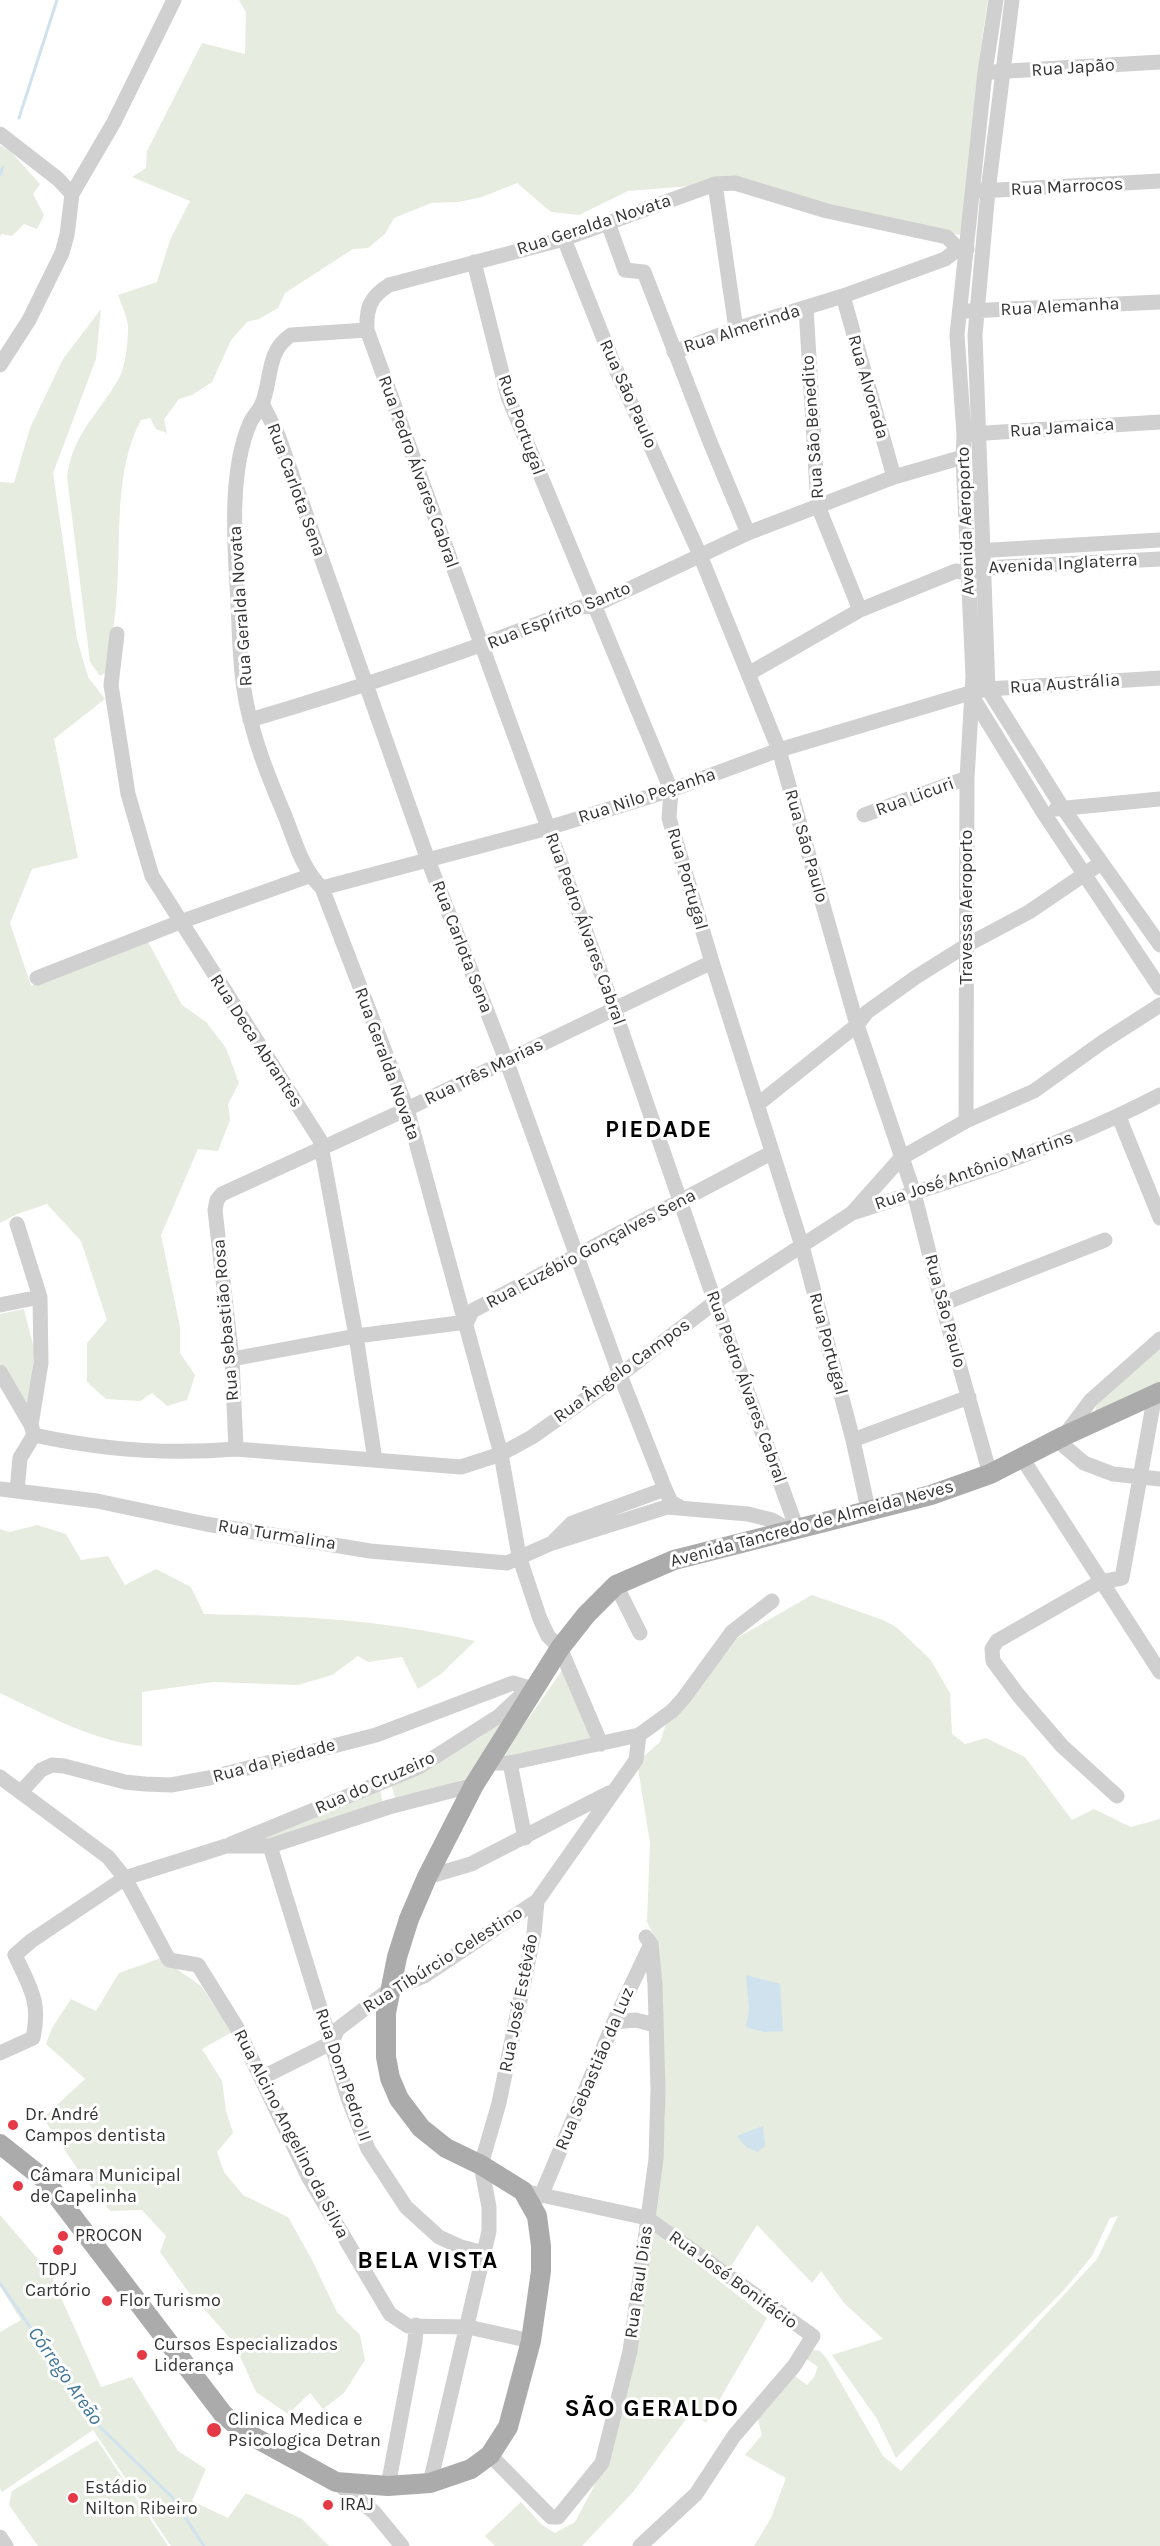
<!DOCTYPE html>
<html>
<head>
<meta charset="utf-8">
<style>
	body { margin:0 }
	canvas { display:block; background:#fff }
</style>
</head>
<body>
<canvas width="1160" height="2546"></canvas>
<script>
const g = document.querySelector('canvas').getContext('2d');
g.lineJoin = 'round';
function fillPath(path, color) {
  g.fillStyle = color;
  g.fill(path, 'evenodd');
}
function strokePath(path, color, width, dash) {
  g.strokeStyle = color;
  g.lineWidth = width;
  g.lineCap = dash ? 'butt' : 'round';
  g.setLineDash(dash || []);
  g.stroke(path);
}
function write(font, color, halo, rows, align = 'center') {
  g.font = font + ' Karla,sans-serif';
  g.lineWidth = 6;
  g.setLineDash([]);
  g.textBaseline = 'middle';
  g.strokeStyle = halo;
  g.fillStyle = color;
  for (const [text, x, y, turn = 0] of rows) {
    g.save();
    g.translate(x, y);
    g.rotate((+turn || 0) * Math.PI / 180);
    g.textAlign = isNaN(turn) ? turn : align;
    if (halo) g.strokeText(text, 0, 0);
    g.fillText(text, 0, 0);
    g.restore();
  }
}
const green = new Path2D(`
	M239,0H988C975,76 973,154 963,231L959,235L842,209L737,176L691,186L628,191L579,215L551,212L517,183L482,197L459,202L431,203L394,218L385,234L368,248L353,249L285,293L278,308L259,319L247,322L231,340L212,382L192,395L179,399L164,419L167,433L156,429L150,418L141,420C114,470 121,536 117,592C115,618 111,644 109,670L100,676L90,662L67,477C73,433 97,416 118,380C126,367 128,341 128,326C127,316 121,304 118,295L157,282L170,240L190,201L132,177L146,168L147,151L202,43L245,54L246,12Z
	M0,145L11,152L40,184L33,194L44,215L37,229L24,224L12,236L2,234L0,236Z
	M101,309L96,359L53,473L77,639L88,677L105,699L54,739L78,858L32,869L10,923L31,986L146,938L182,1005L206,1022L226,1048L239,1083L228,1104L230,1120L218,1151L198,1149L161,1235L180,1327V1353L195,1375L187,1400L167,1406L152,1393L140,1401L106,1399L87,1382V1343L107,1320L81,1241L47,1204L17,1214L0,1223V482L14,483L30,428L63,359Z
	M24,1309L34,1349L29,1413L0,1363V1314Z
	M1160,1348V1385L1094,1418L1097,1402Z
	M37,1525L66,1534L81,1560L108,1556L125,1585L156,1569L191,1587L204,1614C300,1616 380,1619 475,1641L441,1674L418,1689L402,1657L368,1662L358,1656L332,1675L298,1685L213,1682L142,1692V1746C91,1740 46,1715 0,1693V1529L10,1532Z
	M812,1595L883,1620L896,1627L930,1659L950,1693L952,1734L965,1744L986,1738L1025,1757L1072,1820L1094,1809L1131,1827L1160,1819V2546H754L771,2518L786,2478L745,2455L762,2435L757,2416L795,2376L807,2385L814,2377L818,2367L805,2358L813,2350L820,2351L827,2359L883,2456L901,2471L1097,2259L1118,2216L1110,2218L1092,2256L1064,2290L896,2458L877,2419L832,2355L883,2339L844,2303L821,2271L812,2283L757,2225L730,2268L652,2217L665,2120L658,1943L647,1922L650,1843L638,1768L643,1757L660,1742L666,1724L689,1702L737,1638Z
	M563,1669L591,1739L508,1759L505,1752Z
	M514,1707L468,1778L396,1801L391,1784L428,1767L481,1737Z
	M380,1789L383,1805L268,1840L243,1842Z
	M161,1958L201,1986L232,2032L202,2049L222,2081L226,2111L233,2133L217,2152L224,2172L243,2195L288,2217L311,2258L337,2312L360,2335L365,2360L344,2393L323,2409L310,2393L288,2414L256,2392L234,2343L206,2311L197,2304L160,2252L166,2236L142,2210L110,2211L79,2171L43,2118L85,2079L46,2044L52,2028L71,1999L96,2011L119,1973Z
	M0,2215L50,2273L101,2387L132,2377L178,2451L206,2469L192,2501L228,2518L246,2493L302,2519L329,2546H171L93,2430L2,2492L0,2488V2332L21,2320L0,2286Z
	M652,2229L767,2318L706,2423L692,2411L633,2492L582,2546H495L485,2536L521,2502L542,2525L555,2533L575,2522L610,2456Z
	M97,2440L168,2546H38L9,2505L12,2491Z`);
const water = new Path2D(`
	M746,1975L780,1984L783,2031L764,2032L746,2027L749,2009Z
	M763,2126L765,2146L757,2152L746,2147L737,2136Z`);
const stream = new Path2D(`
	M19,118L57,0
	M0,175L3,167
	M0,2283L96,2423L172,2497L204,2546`);
const minor = new Path2D(`
	M1012,0L988,191L975,335L988,689L1062,807L1160,945
	M992,72L1160,62
	M0,134L58,179L72,194
	M715,184L736,329
	M980,191L1160,181
	M608,223L625,270L644,272L710,442L748,533
	M564,239L617,372L700,555L779,750L857,1025L914,1193L942,1304L990,1474
	M474,262L508,397L671,790L669,818L712,962L802,1246L853,1440L868,1509
	M843,296L894,477
	M806,308L818,506L860,610
	M968,311L1160,302
	M367,330L614,1009L715,1302L797,1529
	M674,352L736,329L843,296L945,259L958,249
	M0,365L29,320L62,253L67,235L72,194L114,122L174,0
	M262,403L278,435L428,860L506,1060L620,1375L665,1489L671,1502L680,1507
	M970,434L1160,422
	M976,551L1160,540
	M117,634L111,685L128,794L152,876L320,1140L356,1336L375,1460
	M748,674L860,610L956,571L967,573L984,568L1160,559
	M970,693L1043,812L1160,988
	M250,720C362,687 472,650 581,607L593,606L748,533L894,477L963,457
	M1056,809L1160,799
	M864,815L967,778
	M322,888L548,828L671,790L779,750L970,693L988,689L1160,678
	M37,978L180,922L309,876
	M757,1105L857,1025L867,1012L916,977L967,945L1029,912L1101,863
	M1119,1117L1160,1218
	M966,1121L967,778L973,676L963,457L964,434L957,335L985,72L996,0
	M852,1213C958,1179 1061,1147 1160,1095
	M17,1224L40,1297L41,1363L31,1425L34,1435
	M942,1304L1105,1240
	M0,1305L40,1297
	M232,1359L356,1336L467,1322L472,1311L771,1153
	M0,1372L31,1425
	M34,1435C102,1450 166,1455 236,1449L461,1467L501,1454L532,1437L620,1375L715,1302L852,1213L901,1158L966,1121L1034,1091L1104,1041L1160,1005
	M1064,1436L1091,1400L1160,1339
	M853,1440L969,1397
	M1057,1440L1084,1463L1113,1474L1160,1479
	M236,1449L232,1359L215,1210L217,1200L222,1194L407,1109L712,962
	M1022,1458L1160,1672
	M0,1489L97,1501L206,1524L370,1551L507,1563L552,1543L667,1507L748,1514L772,1520L790,1530
	M17,1491L20,1458L34,1435
	M555,1540L572,1523L665,1489
	M616,1585L640,1633
	M601,1744L560,1648L548,1636L540,1619L519,1556L501,1454L407,1109L322,888C302,869 295,841 285,816C272,785 259,754 251,722C240,685 240,642 238,604C235,550 228,473 250,423C253,416 259,411 262,404C272,380 266,351 291,335L367,330C366,308 370,297 389,285L564,239L715,184L735,183L827,211L947,237L958,249H967
	M489,1763H510L639,1735L672,1711L683,1699L732,1632L772,1601
	M510,1763L525,1838
	M0,1777L108,1857L125,1878L169,1960L198,1965L236,2026L309,2178L390,2314L408,2326L468,2327L531,2341
	M21,1792L41,1770L52,1765L64,1766L125,1782L145,1784L171,1785L209,1778L376,1735L513,1683L529,1688
	M1117,1796L1062,1746L1019,1696L993,1661L992,1649L997,1641L1100,1582L1122,1578L1155,1394
	M231,1844L419,1767L499,1716L529,1688
	M270,1846L348,2098L368,2149L406,2207L439,2237L461,2247L484,2253
	M427,1877L471,1864L609,1793
	M614,2022L636,2020L655,2025
	M0,2053L33,2038C41,2001 30,1988 15,1955L31,1941L125,1878L226,1846H270L389,1807L474,1785
	M261,2078L331,2043L338,2029L389,1990L424,1976L537,1901
	M523,2191L647,2218L813,2336L794,2366L734,2436L696,2494L640,2546
	M541,2196L614,2022L650,1946
	M490,2455L551,2517H558L602,2463L630,2351L656,2159L658,2090L655,1984L651,1944L646,1937
	M336,2482L374,2512L402,2546
	M430,2483L489,2231V2207L481,2165L499,2103L534,1933L537,1901L636,1760L639,1735
	M388,2486L415,2342L416,2325
	M0,2537L6,2546`);
const major = new Path2D(`
	M0,2144L44,2179L223,2414L243,2431L336,2482L388,2486L430,2483L471,2469L490,2455L508,2427L531,2341L541,2271V2246L537,2216L523,2191L481,2165L446,2148L421,2128L399,2099L390,2078L386,2057V2013L397,1957L409,1919L427,1877L474,1785L560,1648L586,1615L616,1585L674,1560L931,1495L990,1474L1064,1436L1160,1392`);
const markers = [
	[13,2125,6,"#e63946"],
	[18,2186,6,"#e63946"],
	[63,2236,6,"#e63946"],
	[58,2250,6,"#e63946"],
	[107,2301,6,"#e63946"],
	[142,2355,6,"#e63946"],
	[214,2430,8,"#e63946"],
	[73,2498,6,"#e63946"],
	[328,2505,6,"#e63946"]
];
const streetNames = [
	["Rua Japão",1073,68,-4],
	["Rua Marrocos",1067,187,-3],
	["Rua Geralda Novata",594,225,-18],
	["Rua Alemanha",1060,307,-3],
	["Rua Almerinda",742,329,-18],
	["Rua Alvorada",868,387,74],
	["Rua São Paulo",628,394,66],
	["Rua Portugal",521,425,70],
	["Rua São Benedito",813,427,-94],
	["Rua Jamaica",1062,428,-4],
	["Rua Pedro Álvares Cabral",418,472,70],
	["Rua Carlota Sena",296,490,70],
	["Avenida Aeroporto",966,521,-92],
	["Avenida Inglaterra",1063,564,-3],
	["Rua Geralda Novata",241,606,-94],
	["Rua Espírito Santo",559,616,-22],
	["Rua Austrália",1065,684,-4],
	["Rua Nilo Peçanha",647,796,-18],
	["Rua Licuri",915,797,-20],
	["Rua São Paulo",806,846,74],
	["Rua Portugal",687,879,74],
	["Travessa Aeroporto",967,907,-90],
	["Rua Pedro Álvares Cabral",585,929,70],
	["Rua Carlota Sena",462,947,69],
	["Rua Deca Abrantes",256,1041,57],
	["Rua Geralda Novata",387,1064,70],
	["Rua Três Marias",484,1072,-26],
	["Rua José Antônio Martins",974,1171,-19],
	["Rua Euzébio Gonçalves Sena",591,1249,-28],
	["Rua São Paulo",945,1311,75],
	["Rua Sebastião Rosa",226,1320,-95],
	["Rua Portugal",828,1344,75],
	["Rua Ângelo Campos",622,1371,-36],
	["Rua Pedro Álvares Cabral",746,1387,70],
	["Avenida Tancredo de Almeida Neves",812,1524,-15],
	["Rua Turmalina",277,1535,9],
	["Rua da Piedade",274,1761,-15],
	["Rua do Cruzeiro",375,1783,-24],
	["Rua Tibúrcio Celestino",443,1960,-32],
	["Rua José Estêvão",519,2003,-79],
	["Rua Sebastião da Luz",595,2069,-67],
	["Rua Dom Pedro II",343,2075,71],
	["Rua Alcino Angelino da Silva",291,2134,63],
	["Rua José Bonifácio",733,2280,36],
	["Rua Raul Dias",639,2282,-82]
];
const poiNames = [
	["Dr. André",25,2115],
	["Campos dentista",25,2136],
	["Câmara Municipal",30,2176],
	["de Capelinha",30,2197],
	["PROCON",75,2236],
	["TDPJ",58,2270,"center"],
	["Cartório",58,2291,"center"],
	["Flor Turismo",119,2301],
	["Cursos Especializados",154,2345],
	["Liderança",154,2366],
	["Clinica Medica e",228,2420],
	["Psicologica Detran",228,2441],
	["Estádio",85,2488],
	["Nilton Ribeiro",85,2509],
	["IRAJ",340,2505]
];
const waterNames = [
	["Córrego Areão",65,2376,55]
];
const districtNames = [
	["PIEDADE",659,1130],
	["BELA VISTA",428,2261],
	["SÃO GERALDO",652,2409]
];
fillPath(green, '#e6ecdf');
fillPath(water, '#cfe2ee');
strokePath(stream, '#cfe2ee', 3);
strokePath(minor, '#d0d0d0', 15);
strokePath(major, '#ababab', 20);
for (const [x, y, r, color] of markers) {
  const dot = new Path2D();
  dot.arc(x, y, r, 0, 2 * Math.PI);
  g.fillStyle = color;
  g.fill(dot);
  strokePath(dot, '#fff', 2);
}
write('18px', '#333', '#fff', streetNames);
write('18px', '#333', '#fff', poiNames, 'left');
write('italic 20px', '#3f7597', '#fff', waterNames);
g.letterSpacing = '1.5px';
write('bold 24px', '#000', '#fff', districtNames);
g.letterSpacing = '0px';
</script>
</body>
</html>
